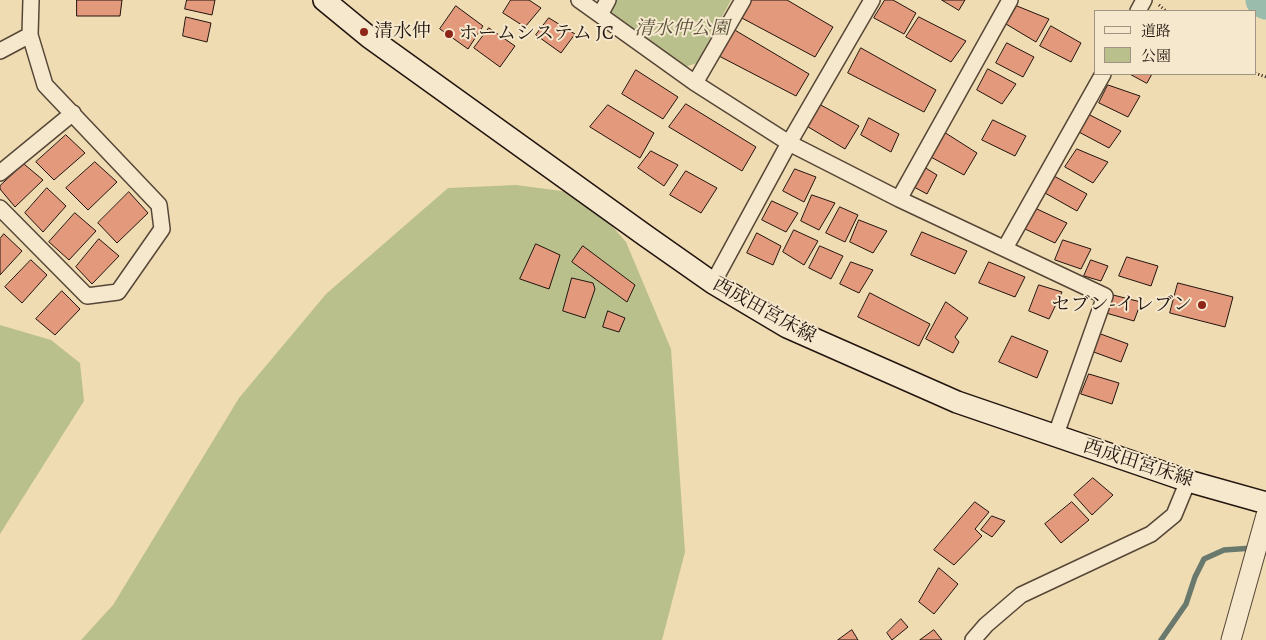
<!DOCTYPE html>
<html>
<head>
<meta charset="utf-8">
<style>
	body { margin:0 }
	#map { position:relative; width:1266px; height:640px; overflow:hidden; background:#f0dcb2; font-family:Alegreya,"Noto Serif JP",serif }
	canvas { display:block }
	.legend { position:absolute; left:1094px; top:10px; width:162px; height:65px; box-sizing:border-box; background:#f5e8cd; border:1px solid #a19381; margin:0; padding:6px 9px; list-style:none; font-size:15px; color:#22140e }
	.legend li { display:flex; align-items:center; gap:10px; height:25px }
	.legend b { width:25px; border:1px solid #a19381 }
</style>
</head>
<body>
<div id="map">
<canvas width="1266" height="640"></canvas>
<ul class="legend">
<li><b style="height:6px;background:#f5e8cd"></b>道路</li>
<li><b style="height:14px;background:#bac08c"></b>公園</li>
</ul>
</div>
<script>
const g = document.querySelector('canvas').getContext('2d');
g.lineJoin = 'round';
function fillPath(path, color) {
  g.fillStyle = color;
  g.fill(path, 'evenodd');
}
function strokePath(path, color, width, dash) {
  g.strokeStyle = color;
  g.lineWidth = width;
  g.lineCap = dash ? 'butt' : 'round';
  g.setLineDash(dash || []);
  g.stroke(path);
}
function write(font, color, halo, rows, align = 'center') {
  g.font = font + ' Alegreya,"Noto Serif JP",serif';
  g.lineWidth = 4;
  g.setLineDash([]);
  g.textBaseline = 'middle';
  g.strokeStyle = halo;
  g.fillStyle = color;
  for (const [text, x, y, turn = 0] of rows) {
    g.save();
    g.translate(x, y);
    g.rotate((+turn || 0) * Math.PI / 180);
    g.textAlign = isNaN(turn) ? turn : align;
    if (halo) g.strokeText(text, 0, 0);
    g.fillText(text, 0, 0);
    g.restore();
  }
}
const green = new Path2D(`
	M612,0H731L697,63L685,67L606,11Z
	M516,185L584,194L626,242L671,349L685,552L662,640H81L113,605L239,398L326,294L448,188Z
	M0,325L51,340L80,363L84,401L0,534Z`);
const stream = new Path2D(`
	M1161,640L1186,604L1195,577L1204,559L1224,550L1253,548`);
const river = new Path2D(`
	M1263,0L1266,2`);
const building = new Path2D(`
	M77,0H122L120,16H77Z
	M187,0H215L212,15L185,9Z
	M511,0H529L541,8L525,27L503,13Z
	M751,0H787L833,27L815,57L740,17Z
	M885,0H893L916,13L904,34L874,18Z
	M942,0H965L959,10Z
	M456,6L483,26L468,49L440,29Z
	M1017,6L1049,19L1036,42L1006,24Z
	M186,17L211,23L207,42L183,36Z
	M919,17L966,41L951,62L906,37Z
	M549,18L575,34L561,53L536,35Z
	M1051,26L1081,43L1071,62L1040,46Z
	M489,28L515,46L500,67L474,48Z
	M733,29L809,74L796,96L719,56Z
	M1007,43L1034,57L1023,77L996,63Z
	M861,48L936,90L924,112L848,73Z
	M988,69L1016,84L1002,104L977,90Z
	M636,70L678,97L663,119L622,94Z
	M1130,74H1152L1147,83Z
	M1108,85L1140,96L1128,117L1099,103Z
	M686,104L756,147L742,171L669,127Z
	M819,104L859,126L845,149L805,125Z
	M608,105L654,133L640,158L590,127Z
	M1088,114L1121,131L1109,148L1077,131Z
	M869,118L899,134L891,152L861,135Z
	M993,120L1026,136L1015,156L982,140Z
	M944,132L977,153L964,175L929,156Z
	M66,135L85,153L54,180L36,162Z
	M1077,149L1108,162L1093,183L1065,167Z
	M651,151L678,165L664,186L638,168Z
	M95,162L117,182L88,210L66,188Z
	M24,164L43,180L15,207L0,189V186Z
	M924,167L937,175L927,194L912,186Z
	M795,169L816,177L804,202L783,191Z
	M686,171L717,188L701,213L670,195Z
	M1054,176L1087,194L1077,211L1045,193Z
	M47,188L66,206L43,232L25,213Z
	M129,192L148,213L117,243L98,223Z
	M812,195L835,203L819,230L801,221Z
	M772,201L798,213L786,232L762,220Z
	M840,207L858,215L845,242L826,233Z
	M1037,209L1067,223L1055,243L1025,229Z
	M75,213L96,231L69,260L49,242Z
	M859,220L887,231L873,253L850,242Z
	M794,230L818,241L804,265L783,252Z
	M922,232L967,251L955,274L911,255Z
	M757,233L781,246L773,265L747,253Z
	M4,234L22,251L0,275V239Z
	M99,239L119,256L92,284L76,267Z
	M1063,240L1091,249L1081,269L1055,260Z
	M536,244L560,255L549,289L520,279Z
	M583,246L635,285L627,302L572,262Z
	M820,246L843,256L831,279L809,268Z
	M1127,257L1158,266L1151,286L1119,276Z
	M31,260L47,275L22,303L5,287Z
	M1091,260L1108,266L1101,281L1084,276Z
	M851,262L873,270L859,293L840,284Z
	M989,262L1025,277L1015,297L979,283Z
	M572,278L593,283L595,289L585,318L563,311Z
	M1178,283L1233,297L1225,327L1170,313Z
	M1039,285L1062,292L1049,319L1029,311Z
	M62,291L80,309L55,335L36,319Z
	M870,293L930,324L919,346L858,317Z
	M1113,295L1141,302L1134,321L1106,313Z
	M946,302L968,318L955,337L959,342L953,353L926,339Z
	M608,311L625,318L619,332L603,327Z
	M1098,333L1128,344L1121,362L1091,351Z
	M1012,336L1048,351L1037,378L999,362Z
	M1089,374L1119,383L1112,404L1081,394Z
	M1093,478L1113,495L1092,515L1074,495Z
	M975,502L989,512L975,529L982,536L954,565L934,550Z
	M1072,502L1089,520L1061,543L1045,524Z
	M992,516L1005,521L992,537L981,530Z
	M939,568L958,584L934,614L919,602Z
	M901,619L908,627L892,640L887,633Z
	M852,630L858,640H838Z
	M934,630L942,640H920Z`);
const path = new Path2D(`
	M1159,5L1166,11
	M1255,73L1266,77`);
const minor = new Path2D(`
	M579,0L695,83L789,143L899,199L1105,296L1055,437
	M1138,11L1144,0
	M600,15L608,0
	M0,51L30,35L31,0
	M695,83L743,0
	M0,173L73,113
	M899,199L1010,0
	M0,208L87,296L118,292L162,229L159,205L45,85L30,35
	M1005,248L1103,74
	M713,283L789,143L872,0
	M973,640L986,625L1021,595L1151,534L1174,515L1188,481`);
const tertiary = new Path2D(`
	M1231,640L1266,515`);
const secondary = new Path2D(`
	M324,0L369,37L646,236L713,283L787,327L957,402L1188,481L1266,503`);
const markers = [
	[364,32,5,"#8f2418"],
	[449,34,5,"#8f2418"],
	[1202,305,5,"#8f2418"]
];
const parkNames = [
	["清水仲公園",682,29]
];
const poiNames = [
	["清水仲",374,32],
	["ホームシステム JC",459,34],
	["セブン-イレブン",1192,305,"right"]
];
const streetNames = [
	["西成田宮床線",764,311,29],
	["西成田宮床線",1138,464,18]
];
fillPath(green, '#bac08c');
strokePath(stream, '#6a796d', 5.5);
strokePath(river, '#9abcac', 35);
fillPath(building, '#e3997b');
strokePath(building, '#22140e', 1);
strokePath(minor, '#564637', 18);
strokePath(tertiary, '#564637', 21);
strokePath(secondary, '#22140e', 24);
strokePath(path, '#22140e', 3, [1, 2.5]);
strokePath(minor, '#f5e8cd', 15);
strokePath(tertiary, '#f5e8cd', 19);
strokePath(secondary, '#f5e8cd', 21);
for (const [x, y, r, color] of markers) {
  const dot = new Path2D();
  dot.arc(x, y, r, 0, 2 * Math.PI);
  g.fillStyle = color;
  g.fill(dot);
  strokePath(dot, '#f5e8cd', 2);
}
write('italic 19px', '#57503a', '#f5e8cd', parkNames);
write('19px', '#22140e', '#f5e8cd', poiNames, 'left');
write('19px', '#22140e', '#f5e8cd', streetNames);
</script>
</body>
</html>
